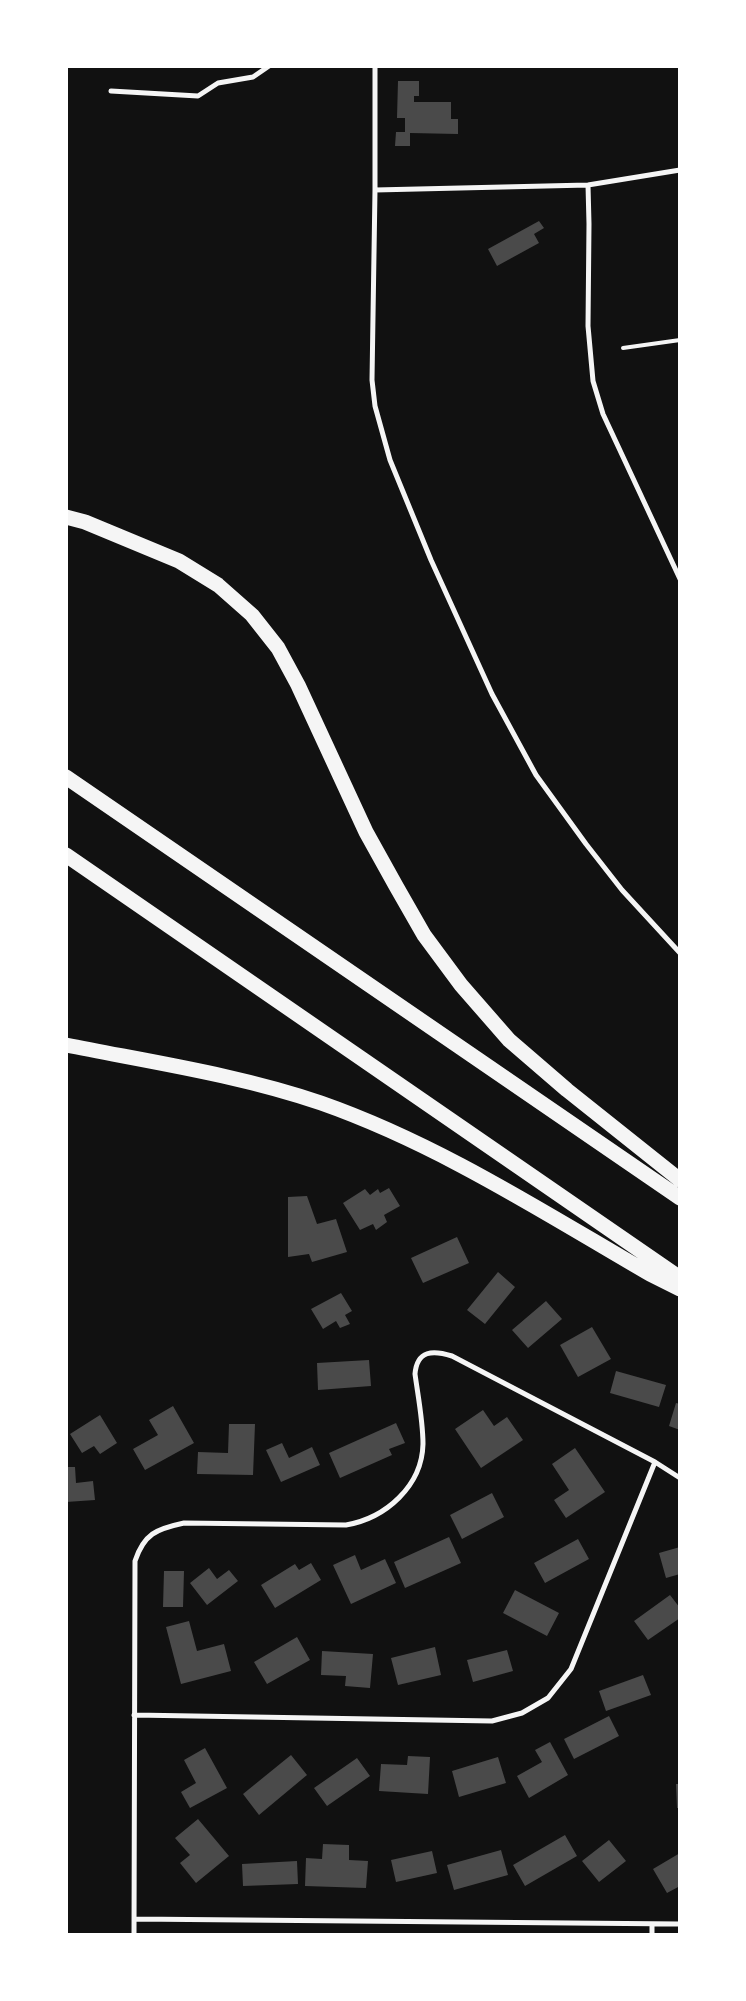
<!DOCTYPE html>
<html>
<head>
<meta charset="utf-8">
<style>
	body { margin:0 }
	#map { position:relative; width:746px; height:2001px; overflow:hidden; background:#111; font-family:"Asap Condensed",sans-serif }
	canvas { display:block }
	.frame { position:absolute; inset:0; border:68px solid #fff; pointer-events:none }
</style>
</head>
<body>
<div id="map">
<canvas width="746" height="2001"></canvas>
<div class="frame"></div>
</div>
<script>
const g = document.querySelector('canvas').getContext('2d');
g.lineJoin = 'round';
function fillPath(path, color) {
  g.fillStyle = color;
  g.fill(path, 'evenodd');
}
function strokePath(path, color, width, dash) {
  g.strokeStyle = color;
  g.lineWidth = width;
  g.lineCap = dash ? 'butt' : 'round';
  g.setLineDash(dash || []);
  g.stroke(path);
}
const building = new Path2D(`
	M398,81H419V96H414V102H451V119H458V134L410,133V146H395L396,132H405V118H397Z
	M539,221L544,228L534,234L539,243L497,266L488,249Z
	M389,1188L400,1206L384,1215L387,1222L376,1230L373,1224L360,1230L343,1203L365,1189L370,1195L378,1189L380,1193Z
	M307,1196L317,1224L336,1219L347,1252L312,1262L309,1254L288,1257V1197Z
	M457,1237L469,1263L423,1283L411,1258Z
	M498,1272L515,1287L485,1324L467,1310Z
	M341,1293L352,1311L345,1315L350,1324L340,1328L336,1321L323,1329L311,1309Z
	M546,1301L562,1319L528,1348L512,1330Z
	M592,1327L611,1359L578,1377L560,1345Z
	M369,1360L371,1386L318,1390L317,1363Z
	M616,1371L666,1385L659,1407L610,1393Z
	M676,1403L680,1404V1430L669,1426Z
	M173,1406L194,1443L145,1470L133,1449L158,1435L149,1420Z
	M483,1410L494,1426L507,1417L523,1440L481,1468L455,1429Z
	M100,1415L117,1443L100,1454L94,1446L82,1453L70,1434Z
	M396,1423L405,1443L389,1449L392,1455L340,1478L329,1453Z
	M229,1424H255L253,1475L197,1474L198,1452L228,1453Z
	M282,1443L289,1458L312,1447L320,1465L281,1482L266,1450Z
	M575,1448L605,1492L566,1518L554,1500L569,1490L552,1464Z
	M66,1467H75L76,1483L93,1481L95,1500L66,1502Z
	M492,1493L504,1517L462,1539L450,1515Z
	M449,1537L461,1563L405,1588L394,1562Z
	M578,1539L589,1559L545,1583L534,1563Z
	M680,1547V1574L666,1578L659,1553Z
	M355,1555L361,1570L385,1559L396,1583L351,1604L333,1565Z
	M311,1563L321,1580L275,1608L261,1585L295,1564L299,1570Z
	M209,1568L217,1579L229,1570L238,1581L207,1605L190,1583Z
	M164,1571H184L183,1607H163Z
	M515,1590L559,1613L547,1636L503,1613Z
	M670,1595L680,1608V1618L648,1640L634,1621Z
	M189,1621L197,1651L224,1644L231,1671L181,1684L166,1627Z
	M297,1637L310,1660L267,1684L254,1662Z
	M435,1647L441,1675L398,1685L391,1658Z
	M507,1650L513,1671L473,1682L467,1660Z
	M322,1651L373,1654L370,1688L345,1686L346,1676L321,1675Z
	M643,1675L651,1695L606,1711L599,1691Z
	M609,1716L619,1736L574,1759L564,1739Z
	M550,1742L568,1775L529,1798L517,1776L542,1762L535,1750Z
	M205,1748L227,1788L190,1808L181,1792L196,1783L184,1760Z
	M291,1755L307,1775L259,1815L243,1794Z
	M408,1756L430,1757L428,1794L379,1791L381,1764L407,1765Z
	M498,1757L506,1783L459,1797L452,1771Z
	M357,1758L370,1776L327,1806L314,1788Z
	M676,1784H680V1808H677Z
	M198,1819L229,1856L196,1883L180,1863L190,1855L175,1838Z
	M565,1835L577,1856L525,1886L513,1865Z
	M609,1840L626,1861L599,1882L582,1861Z
	M323,1844L349,1845V1860L368,1861L366,1888L305,1886L306,1858L322,1859Z
	M501,1850L508,1875L454,1890L447,1865Z
	M432,1851L437,1873L396,1882L391,1860Z
	M680,1853V1886L667,1893L653,1869Z
	M297,1861L298,1884L243,1886L242,1864Z`);
const service = new Path2D(`
	M623,348L680,340`);
const minor = new Path2D(`
	M375,66V190L372,380L375,406L390,460L431,560L492,694L536,775L586,844L622,890L680,953
	M111,91L198,96L218,83L253,77L269,66
	M588,185L589,224L588,326L593,381L603,414L680,579
	M375,190L588,185L680,170
	M134,1715L492,1721L522,1713L548,1698L571,1669L655,1462
	M134,1919L680,1924
	M652,1924V1935
	M134,1935L135,1561C144,1534 156,1529 184,1523L346,1525C386,1518 422,1486 423,1444C423,1421 418,1396 415,1374C417,1350 433,1350 452,1356L655,1462L680,1478`);
const motorway = new Path2D(`
	M66,517L85,522L179,561L218,585L252,615L278,648L298,685L366,832L396,886L424,935L461,985L509,1040L567,1090L680,1180
	M66,777L680,1198
	M66,855L680,1278
	M66,1045C151,1062 239,1075 321,1103C438,1144 543,1212 650,1274L680,1289`);
fillPath(building, '#4a4a4a');
strokePath(service, '#f5f5f5', 4);
strokePath(minor, '#f5f5f5', 5);
strokePath(motorway, '#f5f5f5', 15);
</script>
</body>
</html>
